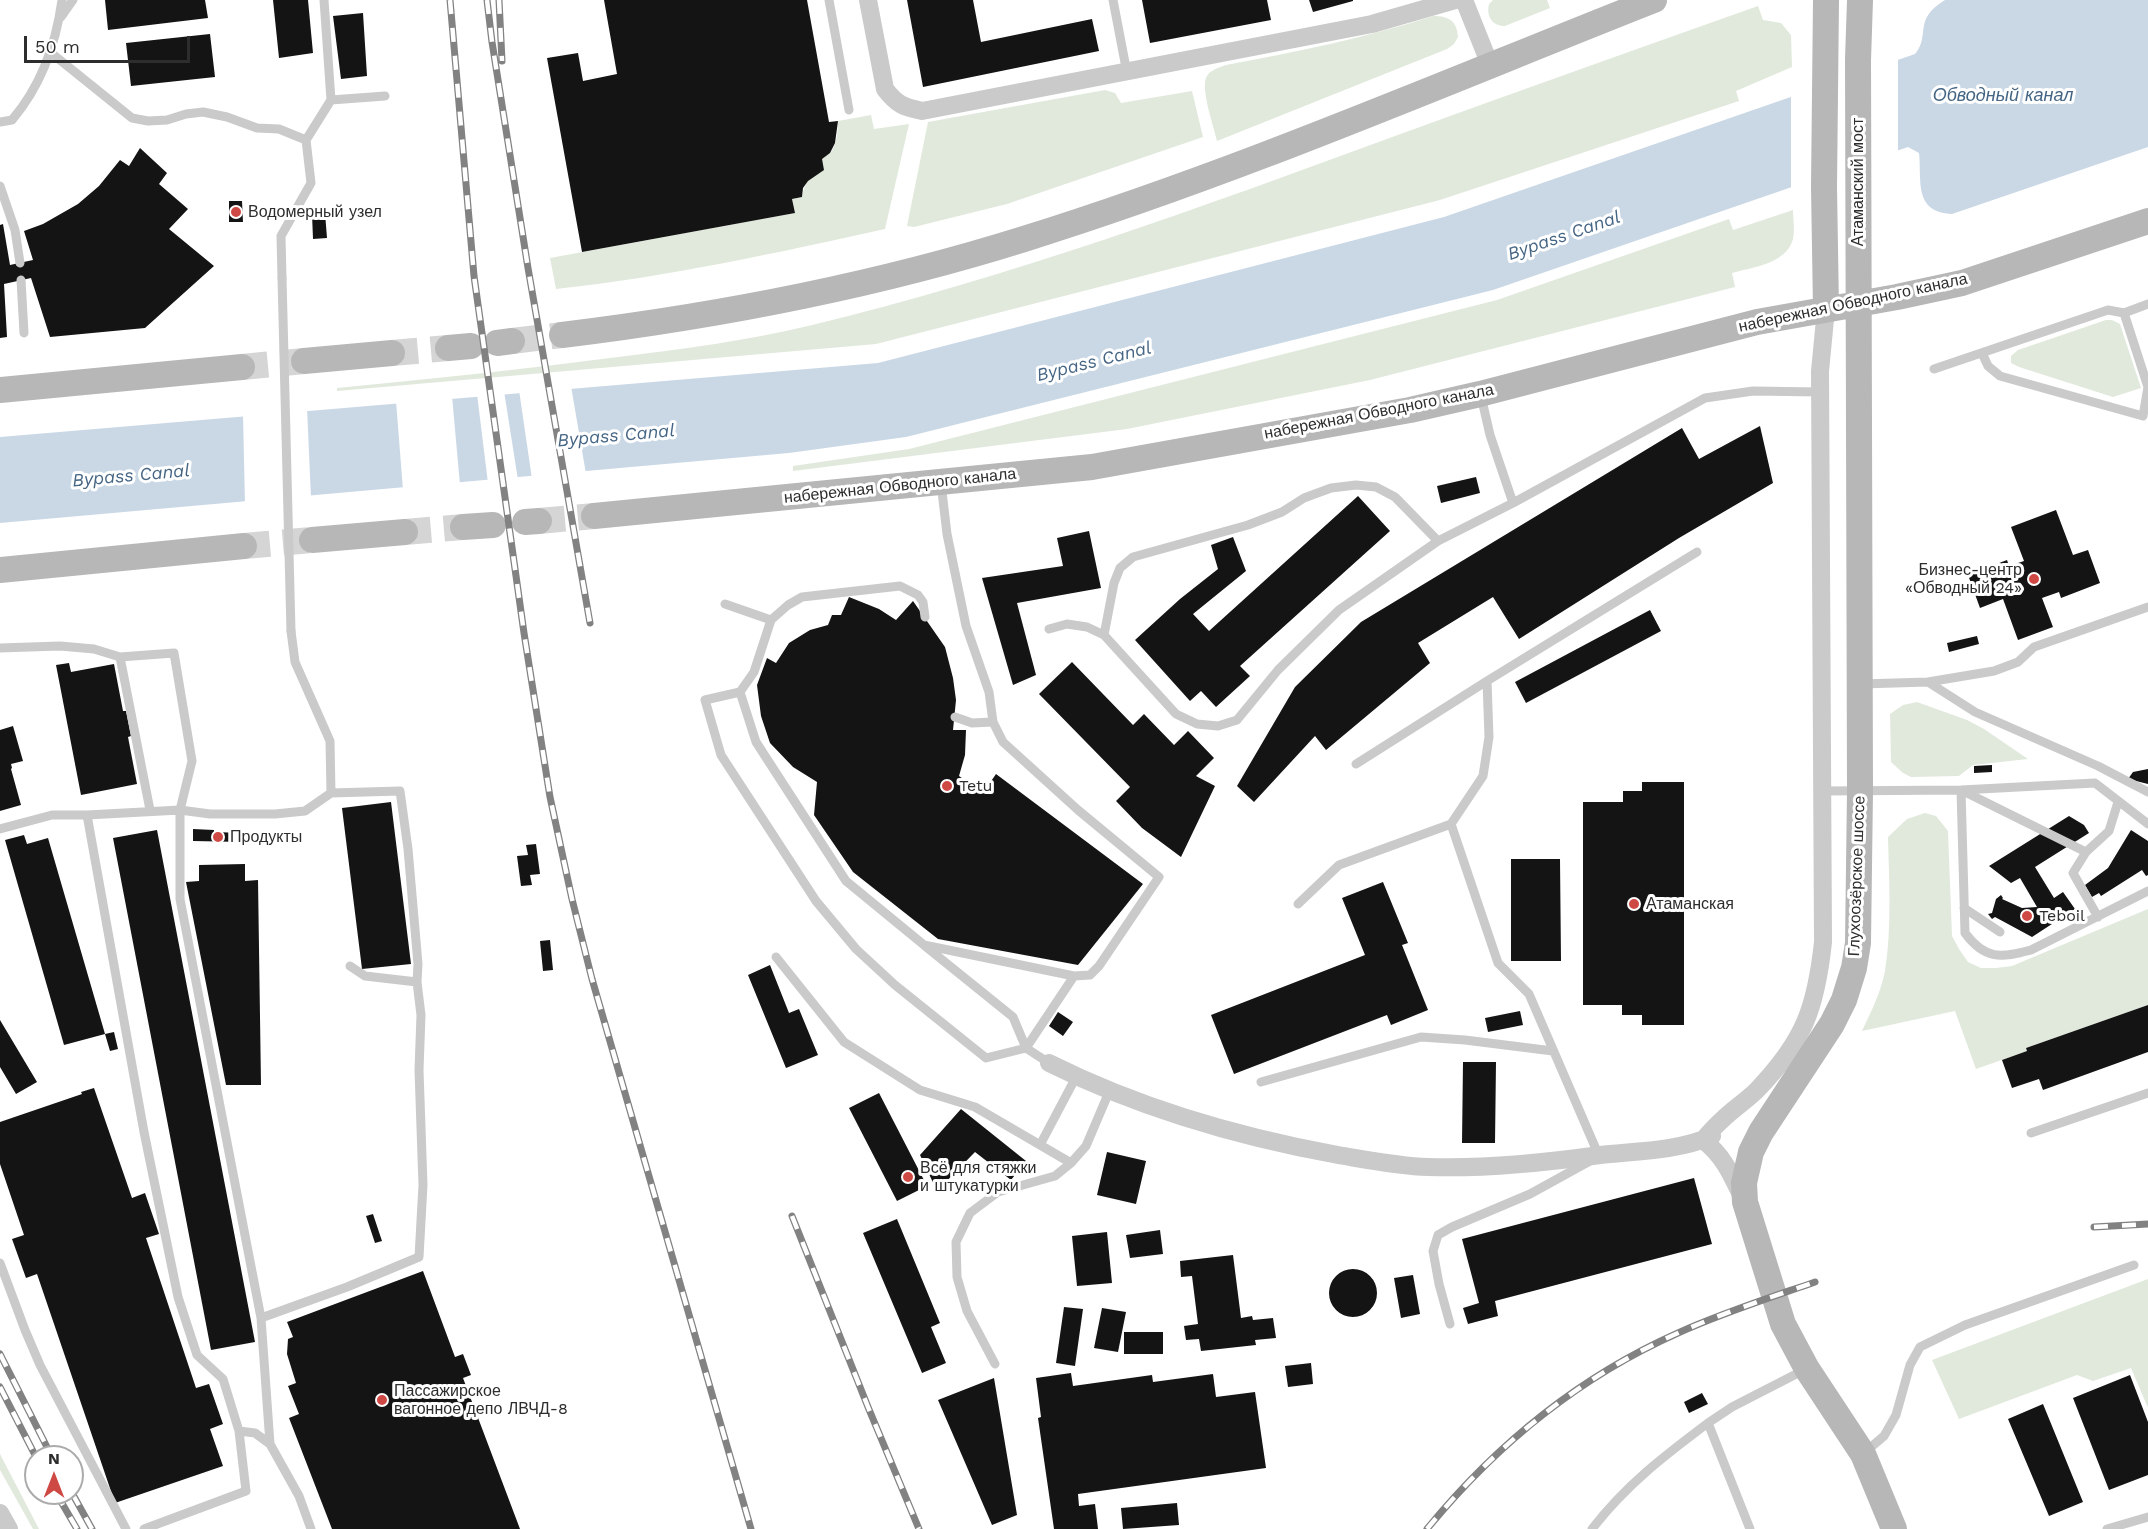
<!DOCTYPE html>
<html>
<head>
<meta charset="utf-8">
<style>
	body { margin:0 }
	#map { position:relative; width:2148px; height:1529px; overflow:hidden; background:#fff; font-family:"Work Sans",sans-serif }
	canvas { display:block }
	.north { position:absolute; left:24px; top:1445px; width:60px; height:60px; box-sizing:border-box; background:#fff; border:2px solid #ababab; border-radius:50%; rotate:0deg; font-size:16px; font-weight:700; line-height:24px; text-align:center; color:#2d2d2d }
	.north::after { content:''; display:block; margin:auto; width:21px; height:27px; background:#cf4944; clip-path:polygon(50% 0,100% 100%,50% 72%,0 100%) }
	.scale { position:absolute; left:24px; top:36px; width:166px; height:27px; box-sizing:border-box; border:3px solid #2d2d2d; border-top:0; padding-left:8px; font-size:18px; line-height:21px; white-space:nowrap; color:#2d2d2d; -webkit-text-stroke:4px #fff; paint-order:stroke }
</style>
</head>
<body>
<div id="map">
<canvas width="2148" height="1529"></canvas>
<div class="north">N</div>
<div class="scale">50 m</div>
</div>
<script>
const g = document.querySelector('canvas').getContext('2d');
g.lineJoin = 'round';
function fillPath(path, color) {
  g.fillStyle = color;
  g.fill(path, 'evenodd');
}
function strokePath(path, color, width, dash) {
  g.strokeStyle = color;
  g.lineWidth = width;
  g.lineCap = dash ? 'butt' : 'round';
  g.setLineDash(dash || []);
  g.stroke(path);
}
function write(font, color, halo, rows, align = 'center') {
  g.font = font + ' "Work Sans",sans-serif';
  g.lineWidth = 6;
  g.setLineDash([]);
  g.textBaseline = 'middle';
  g.strokeStyle = halo;
  g.fillStyle = color;
  for (const [text, x, y, turn = 0] of rows) {
    g.save();
    g.translate(x, y);
    g.rotate((+turn || 0) * Math.PI / 180);
    g.textAlign = isNaN(turn) ? turn : align;
    if (halo) g.strokeText(text, 0, 0);
    g.fillText(text, 0, 0);
    g.restore();
  }
}
const green = new Path2D(`
	M1493,0H1547L1550,8L1505,26C1492,26 1486,16 1489,4Z
	M1758,6L1763,20L1781,23L1791,35L1792,67L1736,91L1739,101L1440,200L876,344L337,391V388C431,379 524,369 618,357C681,349 746,341 808,326C1008,278 1202,207 1395,136C1515,92 1637,49 1758,6Z
	M1433,16C1449,16 1457,21 1458,37L1454,44L1447,49L1217,141C1214,127 1201,91 1206,78C1209,70 1218,68 1226,65C1296,52 1365,38 1433,16Z
	M1105,90L1115,93L1121,103L1192,91L1203,137L1007,204L914,227L907,226L928,122Z
	M871,115L874,129L909,124L885,229C776,253 668,277 556,289L550,258L794,213L792,199L802,197C804,184 813,169 822,159C824,157 827,155 830,153C837,145 838,131 838,121Z
	M1793,210C1793,219 1795,230 1793,239C1786,264 1753,267 1732,273L1735,287L1370,380L1127,429L793,471V466L909,449L1497,300L1729,219L1733,230Z
	M2106,320H2112L2120,324L2141,388L2113,397L2019,367L2011,363V356L2018,350Z
	M1917,702L1967,720L1984,729L2028,759L1973,765L1959,776L1911,777L1903,773L1891,762L1890,714L1903,705Z
	M1925,813L1936,816L1948,831L1952,936L1959,949L1968,962L1981,968H1996L2012,966L2148,909V1005L2026,1048L2027,1051L1976,1069L1955,1011L1862,1031C1871,1012 1881,992 1885,971C1892,927 1889,881 1888,837L1907,819Z
	M2148,1279V1408L2131,1368L2093,1381L2077,1375L1959,1419L1932,1360Z
	M0,1454L39,1529H33L0,1470Z`);
const water = new Path2D(`
	M1945,0H2148V147L1952,214C1913,212 1922,180 1919,153L1908,147L1493,290L906,437L789,453L0,523V437L878,363L1444,217L1915,54C1931,35 1912,20 1945,0Z`);
const pier = new Path2D(`
	M1898,57V153L1791,191V94Z
	M571,386L586,474L532,479L519,390Z
	M504,391L518,480L488,483L477,394Z
	M452,396L460,485L403,490L396,401Z
	M307,408L311,498L245,504L243,414Z`);
const building = new Path2D(`
	M105,0H205L208,18L108,30Z
	M273,0H308L313,53L279,58Z
	M604,0H807L829,122L838,121L835,143L830,153L822,159L824,170L808,181L803,188L802,197L792,199L795,213L582,252L547,58L578,53L583,81L617,74Z
	M907,0H973L981,42L1092,19L1099,51L923,87Z
	M1142,0H1267L1271,20L1150,43Z
	M1309,0H1353V1L1313,12Z
	M363,13L367,76L341,79L333,16Z
	M210,34L215,77L131,86L126,43Z
	M140,148L167,173L159,184L188,209L169,229L214,266L145,328L50,337L31,278L4,284L7,337L0,338V225L3,224L10,265L33,260L24,231L43,224L78,204L99,186L120,160L129,166Z
	M229,201H242L243,222H229Z
	M325,213L327,238L313,239L312,214Z
	M1760,426L1773,483L1679,538L1519,639L1493,597L1418,643L1430,663L1326,750L1315,736L1254,802L1237,786L1295,687L1361,622L1682,428L1699,459Z
	M1476,477L1480,493L1441,503L1437,486Z
	M1358,496L1390,531L1240,666L1250,676L1216,707L1201,691L1190,701L1135,640L1180,599L1218,569L1211,545L1233,537L1246,571L1193,614L1209,631Z
	M2056,510L2073,555L2088,550L2100,583L2061,598L2059,592L2042,598L2053,627L2018,640L2003,599L1980,608L1968,575L2007,560L2009,566L2024,561L2011,527Z
	M1089,531L1101,588L1017,603L1036,675L1013,685L982,578L1063,566L1057,538Z
	M849,597L879,609L896,620L913,601L945,647L953,678L956,700L953,730H966L965,755L959,776L983,793L996,774L1143,884L1078,965L938,939L853,872L814,815L817,782L793,767L770,743L761,716L757,685L767,658L776,663L789,643L810,630L828,625L832,615H841Z
	M1650,610L1661,631L1526,703L1515,682Z
	M1977,636L1979,644L1949,652L1947,643Z
	M1072,662L1133,725L1144,714L1174,745L1188,731L1214,758L1196,776L1215,786L1181,857L1142,828L1116,801L1130,787L1039,694Z
	M69,663L71,672L114,664L123,711H126L131,736L128,737L137,784L81,795L56,665Z
	M13,726L23,761L11,764L12,768L11,769L21,805L0,811V730Z
	M1992,765V772L1974,773V766Z
	M2148,769V784L2128,779L2133,772Z
	M1642,782H1684V1025H1642V1015H1622V1005H1583V802H1623V791H1642Z
	M391,802L411,964L362,969L342,808Z
	M2069,816L2084,825L2089,833L2035,867L2054,898L2063,892L2075,909L2032,937L1995,917L1992,919L1988,914L1992,913L1996,899L2001,895L2003,898L2002,899L2022,908L2037,907L2020,878L2011,883L1989,866Z
	M193,829L214,830V832L243,833V842L193,841Z
	M157,830L255,1342L211,1350L113,838Z
	M2131,830L2148,841V875L2146,876L2142,870L2101,896L2099,893L2092,897L2085,885L2108,868Z
	M24,835L27,844L48,838L105,1034L64,1045L5,840Z
	M536,844L540,874L530,875L532,885L521,886L517,856L528,855L526,845Z
	M1511,859H1560L1561,961H1511Z
	M245,864V881L258,880L261,1085H226L186,882L199,881V865Z
	M1383,882L1408,943L1402,945L1428,1010L1391,1025L1387,1015L1234,1074L1211,1015L1365,955L1342,898Z
	M550,940L553,970L543,971L540,941Z
	M770,965L789,1013L799,1009L818,1055L786,1068L748,975Z
	M2148,1005V1052L2043,1090L2039,1079L2012,1088L2002,1060L2027,1051L2026,1048Z
	M1520,1011L1523,1025L1488,1032L1485,1018Z
	M1058,1012L1073,1022L1063,1036L1049,1026Z
	M0,1020L37,1082L16,1094L0,1067Z
	M114,1032L118,1049L110,1051L105,1034Z
	M1463,1062H1496L1495,1143H1462Z
	M94,1088L132,1198L145,1193L159,1234L146,1238L196,1388L209,1384L223,1424L210,1429L223,1466L115,1503L37,1274L26,1278L12,1239L24,1235L0,1164V1122L82,1094L81,1092Z
	M879,1093L927,1186L897,1201L849,1108Z
	M961,1109L1026,1161L1011,1180L975,1152L937,1191L920,1155Z
	M1107,1152L1146,1161L1136,1204L1097,1195Z
	M1030,1161L1037,1167L1031,1175L1023,1168Z
	M1694,1178L1712,1244L1495,1301L1498,1316L1468,1324L1463,1308L1479,1303L1462,1239Z
	M373,1214L382,1241L375,1243L366,1216Z
	M897,1219L940,1323L931,1327L946,1363L922,1373L863,1233Z
	M1160,1230L1163,1254L1130,1258L1126,1235Z
	M1107,1232L1112,1283L1077,1286L1072,1236Z
	M1233,1255L1241,1318L1252,1316L1253,1320L1273,1318L1276,1338L1255,1340L1256,1345L1201,1351L1199,1339L1186,1340L1184,1326L1198,1324L1192,1276L1181,1277L1180,1261Z
	M1329 1293a24 24 0 1 1 48 0a24 24 0 1 1-48 0Z
	M423,1271L455,1357L463,1354L471,1375L463,1378L520,1529H332L289,1418L299,1414L288,1386L296,1383L287,1354L288,1339L293,1337L287,1322Z
	M1413,1275L1420,1314L1401,1318L1394,1278Z
	M1064,1307L1083,1309L1075,1366L1056,1363Z
	M1102,1308L1126,1312L1118,1352L1094,1348Z
	M1124,1332H1163V1354H1124Z
	M1311,1363L1313,1384L1288,1387L1285,1366Z
	M1071,1373L1073,1386L1152,1375L1153,1382L1213,1374L1216,1397L1255,1392L1266,1468L1078,1494L1079,1506L1095,1504L1098,1529H1054L1038,1418L1041,1417L1036,1378Z
	M2130,1375L2148,1422V1475L2109,1490L2073,1398Z
	M994,1378L1017,1515L992,1525L938,1400Z
	M1702,1393L1708,1404L1689,1413L1684,1402Z
	M2043,1404L2083,1502L2049,1516L2008,1419Z
	M1177,1503L1179,1525L1123,1529L1121,1508Z`);
const secondaryTunnel = new Path2D(`
	M512,341L562,335
	M392,353L448,348
	M242,367L304,361
	M539,521L594,516
	M405,532L463,527
	M244,546L312,540`);
const lane = new Path2D(`
	M324,0L331,100
	M829,0L849,110
	M1113,0L1127,73
	M61,17L73,0
	M50,52L132,118L148,121L167,120L186,114L203,112L227,117L257,128L279,129L306,140
	M0,122L12,120C41,86 56,44 62,0
	M0,186L15,230L20,263
	M282,278L281,236L311,183L306,140L331,100L385,96
	M21,280L24,333
	M1982,353L1988,366L2000,376L2143,416L2148,387L2124,313L2148,304
	M1934,369L2108,310L2124,313
	M1513,503L1705,398L1753,391L1820,392
	M725,604L771,620
	M925,617L923,602L918,595L900,586L802,597L788,605L771,620L754,672L740,692L756,742L846,881L924,945L1074,976L1090,975L1099,966L1159,877L1078,810L1003,742L993,722L989,692L966,626L947,534L941,483
	M1049,629L1067,624L1087,627L1104,635L1176,714L1197,724L1218,726L1237,720L1278,670L1339,610L1438,541L1513,503L1490,435L1481,396
	M291,631L295,662L330,741L331,793
	M1104,635L1114,583L1120,568L1133,557L1248,525L1282,512L1304,498L1331,488L1356,485L1376,487L1395,497L1438,541
	M0,648L60,646L94,649L120,657L174,653L192,761L180,810V899L261,1318L270,1444
	M120,657L150,810
	M1928,682L1975,712L2098,766L2148,792
	M1861,684L1928,682L1994,671L2018,662L2034,647L2148,607
	M740,692L705,700L721,755L816,901L856,949L895,985L986,1058L1026,1048L1074,976
	M955,717L972,723L993,722
	M1356,764L1487,681
	M1961,790L1965,933C1985,960 2001,958 2031,950L2148,891
	M1822,791L1961,790L2095,783L2148,824
	M1963,791L2086,852L2109,831L2118,802
	M0,829L52,815H87
	M2086,852L2073,873L2098,917
	M1298,904L1339,865L1451,824
	M1964,908L2000,932
	M925,946L1013,1017L1026,1048L1049,1063
	M776,957L844,1042L920,1090L975,1107L1071,1163
	M350,966L365,976L417,982
	M1261,1082L1421,1037L1465,1040L1553,1051
	M2031,1133L2148,1093
	M1040,1145L1076,1077
	M0,1263L25,1330L40,1365L126,1529
	M261,1318L347,1287L419,1257L423,1185L419,1070L421,1015L417,982L418,964L408,849L400,791L331,793L305,811L275,814H210L180,810L87,815L144,1132L178,1297L197,1355L223,1379L239,1431L255,1433L270,1444L299,1496L311,1529
	M1450,1324L1439,1284L1433,1251L1438,1235L1452,1227L1530,1194L1599,1156L1529,994L1498,963L1451,824L1483,776L1489,737L1487,681L1697,552
	M995,1364L967,1311L957,1277L956,1242L970,1213L998,1192L1055,1176L1071,1163L1086,1146L1109,1092
	M1864,1453L1884,1436L1896,1415L1910,1365L1920,1347L1965,1325L2134,1265
	M144,1529L246,1491L239,1431
	M1592,1529C1626,1485 1664,1456 1708,1423
	M1750,1529L1708,1423L1732,1407L1806,1369
	M2107,1529L2148,1517`);
const street = new Path2D(`
	M868,0L885,89C897,105 904,107 922,111L1372,24L1455,0
	M1464,0L1490,65
	M1049,1063C1139,1108 1239,1137 1338,1155C1368,1160 1398,1166 1428,1167C1486,1169 1543,1163 1600,1155C1637,1151 1678,1151 1712,1136
	M1703,1140C1709,1133 1715,1126 1722,1120C1733,1109 1746,1101 1757,1090C1804,1041 1816,1008 1823,942L1820,371L1826,309
	M1703,1140C1724,1156 1732,1176 1743,1199
	M0,1513L9,1529`);
const secondary = new Path2D(`
	M1826,0L1824,187L1826,309
	M1860,0L1858,60L1860,791L1858,943L1854,968L1844,1000L1832,1024L1761,1132L1751,1152L1744,1183L1745,1202L1783,1324L1807,1369L1863,1454L1894,1529
	M562,335C718,316 874,286 1024,239C1239,172 1446,82 1654,0
	M497,343L512,341
	M448,348L471,346
	M304,361L392,353
	M0,390L242,367
	M594,516L1092,467L1410,410L1480,394L1757,322L1897,297L1962,283L2148,221
	M525,522L539,521
	M463,527L493,525
	M312,540L405,532
	M0,570L244,546`);
const rail = new Path2D(`
	M450,0L474,276L524,633L550,797L572,899L592,979L751,1529
	M487,0L492,42L528,268L590,623
	M499,0L502,61
	M792,1216L868,1407L919,1529
	M2094,1227L2148,1224
	M0,1354L52,1457
	M0,1387L36,1457
	M56,1493L77,1529
	M72,1493L92,1529
	M1427,1529C1495,1446 1579,1377 1678,1333C1722,1313 1769,1298 1815,1282`);
const laneBridge = new Path2D(`
	M282,278L291,631`);
const markers = [
	[236,212,6,"#cf4944"],
	[2034,579,6,"#cf4944"],
	[947,786,6,"#cf4944"],
	[218,837,6,"#cf4944"],
	[1634,904,6,"#cf4944"],
	[2027,916,6,"#cf4944"],
	[908,1177,6,"#cf4944"],
	[382,1400,6,"#cf4944"]
];
const streetNames = [
	["Атаманский мост",1858,182,-90],
	["набережная Обводного канала",1853,303,-12],
	["набережная Обводного канала",1379,412,-11],
	["набережная Обводного канала",900,486,-6],
	["Глухоозёрское шоссе",1857,876,-88]
];
const poiNames = [
	["Водомерный узел",248,212],
	["Бизнес-центр",2022,570,"right"],
	["«Обводный 24»",2022,588,"right"],
	["Tetu",959,786],
	["Продукты",230,837],
	["Атаманская",1646,904],
	["Teboil",2039,916],
	["Всё для стяжки",920,1168],
	["и штукатурки",920,1186],
	["Пассажирское",394,1391],
	["вагонное депо ЛВЧД-8",394,1409]
];
const waterNames = [
	["Обводный канал",2003,96],
	["Bypass Canal",1564,236,-19],
	["Bypass Canal",1094,362,-14],
	["Bypass Canal",616,436,-5],
	["Bypass Canal",131,476,-5]
];
fillPath(green, '#e1e9dc');
fillPath(water, '#cad8e6');
fillPath(pier, '#fff');
fillPath(building, '#141414');
strokePath(secondaryTunnel, '#d5d5d5', 26, [26, 13]);
strokePath(lane, '#cacaca', 9);
strokePath(street, '#cacaca', 18);
strokePath(secondary, '#b7b7b7', 26);
strokePath(rail, '#828282', 7);
strokePath(rail, '#fff', 4.5, [14]);
strokePath(laneBridge, '#cacaca', 9);
for (const [x, y, r, color] of markers) {
  const dot = new Path2D();
  dot.arc(x, y, r, 0, 2 * Math.PI);
  g.fillStyle = color;
  g.fill(dot);
  strokePath(dot, '#fff', 2);
}
write('16px', '#2d2d2d', '#fff', streetNames);
write('16px', '#2d2d2d', '#fff', poiNames, 'left');
write('italic 18px', '#456584', '#fff', waterNames);
</script>
</body>
</html>
